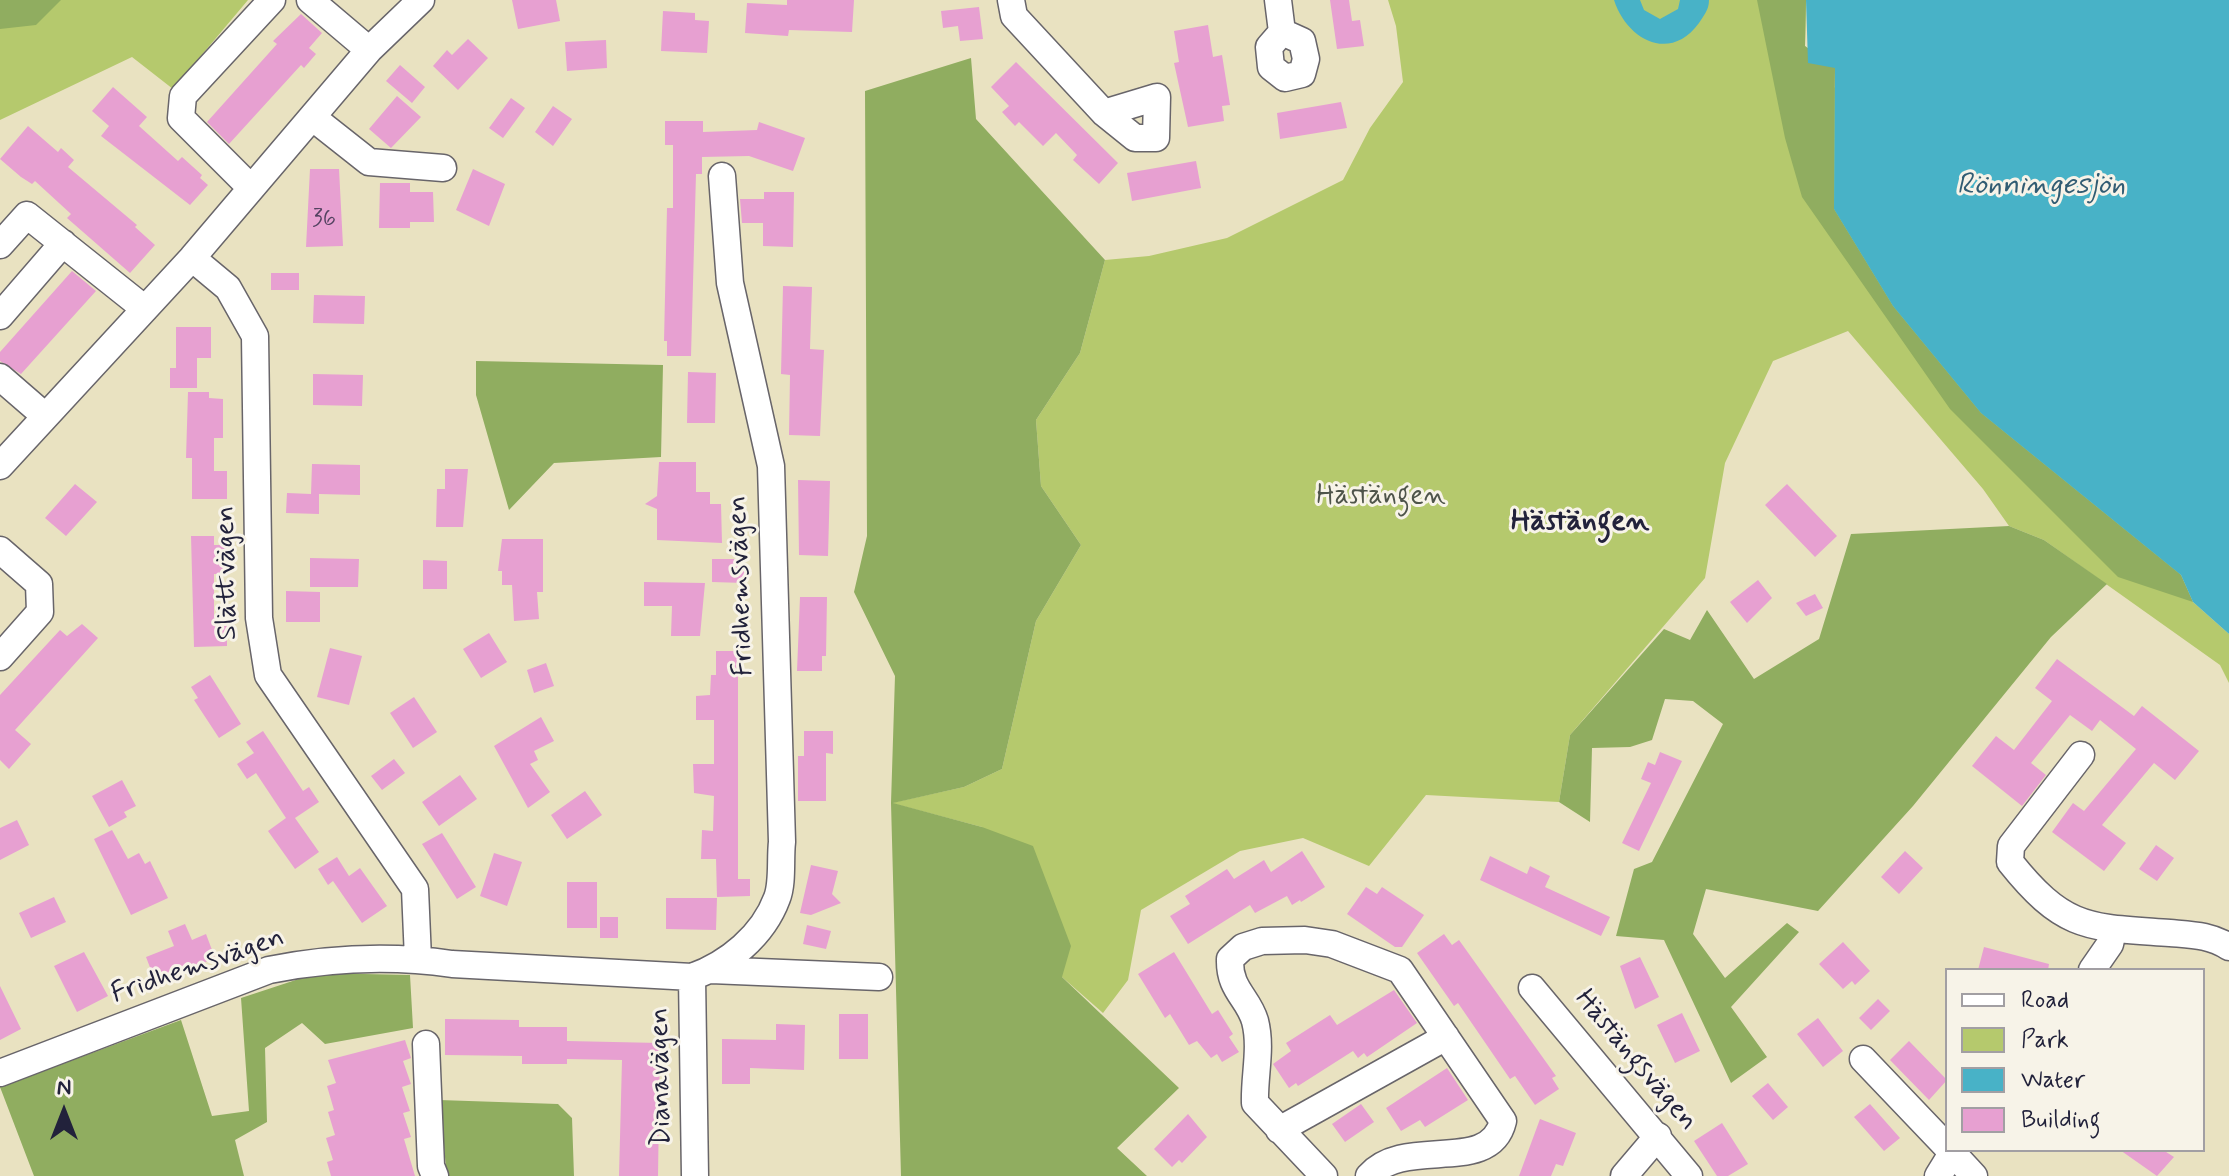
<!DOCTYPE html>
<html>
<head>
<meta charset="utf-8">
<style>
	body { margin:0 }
	#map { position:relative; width:2229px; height:1176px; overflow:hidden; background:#e9e2c1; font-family:Mynerve,sans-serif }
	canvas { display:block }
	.legend { position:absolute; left:1945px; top:968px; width:260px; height:184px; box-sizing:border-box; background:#f7f3e8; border:2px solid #a29fa3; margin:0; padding:10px 14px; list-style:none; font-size:24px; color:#22223b }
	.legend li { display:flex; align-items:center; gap:16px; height:40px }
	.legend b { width:40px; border:2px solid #a29fa3 }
	.north { position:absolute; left:24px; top:1072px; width:80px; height:80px; -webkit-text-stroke:6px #f7f3e8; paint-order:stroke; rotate:0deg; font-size:22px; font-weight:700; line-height:32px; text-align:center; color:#22223b }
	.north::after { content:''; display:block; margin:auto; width:28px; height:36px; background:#22223b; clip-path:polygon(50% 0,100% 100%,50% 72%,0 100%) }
</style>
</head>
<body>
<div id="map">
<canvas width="2229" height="1176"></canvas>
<ul class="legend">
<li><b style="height:10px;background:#fff"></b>Road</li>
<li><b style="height:22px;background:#b5c96d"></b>Park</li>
<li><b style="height:22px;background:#48b2c7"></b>Water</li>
<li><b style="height:22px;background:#e7a0d1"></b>Building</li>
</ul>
<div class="north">N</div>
</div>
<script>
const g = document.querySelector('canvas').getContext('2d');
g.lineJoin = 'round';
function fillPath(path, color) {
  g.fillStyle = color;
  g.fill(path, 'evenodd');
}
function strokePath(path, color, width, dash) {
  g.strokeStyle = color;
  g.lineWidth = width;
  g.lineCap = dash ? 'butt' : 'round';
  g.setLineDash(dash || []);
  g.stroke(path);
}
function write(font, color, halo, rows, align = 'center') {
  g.font = font + ' Mynerve,sans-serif';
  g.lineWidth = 6;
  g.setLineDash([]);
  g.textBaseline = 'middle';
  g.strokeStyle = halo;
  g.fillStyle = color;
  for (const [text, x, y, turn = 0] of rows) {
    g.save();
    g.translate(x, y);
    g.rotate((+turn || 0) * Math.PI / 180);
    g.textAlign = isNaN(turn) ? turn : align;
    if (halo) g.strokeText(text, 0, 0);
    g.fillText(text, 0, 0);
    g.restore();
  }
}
const green = new Path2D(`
	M0,0H248L173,89L132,57L0,120Z
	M1388,0H1806L1805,46L2181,575L2193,602L2229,634V683L2220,665L2044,540L2009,526L1983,489L1848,331L1773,361L1725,463L1705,578L1570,735L1559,802L1426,795L1369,866L1303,838L1240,851L1141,910L1128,980L1103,1013L1062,977L982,827L891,803L964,787L1002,769L1036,621L1081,545L1041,486L1036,420L1080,353L1105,260L1149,256L1227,238L1343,180L1370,128L1403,82L1396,26Z`);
const forest = new Path2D(`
	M0,0H61L36,25L0,29Z
	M1757,0H1806L1805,46L1835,67L1834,209L1893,306L1981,413L2181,575L2193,602L2118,577L1950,409L1802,197L1785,138Z
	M971,58L976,119L1105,260L1080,353L1036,420L1041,486L1081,545L1036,621L1002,769L964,787L893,803L982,827L1033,846L1071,946L1062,977L1179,1088L1117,1148L1147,1176H901L891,803L895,676L854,592L867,536L865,91Z
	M476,361L663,365L661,457L554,463L509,510L476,395Z
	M2009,526L2044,540L2107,584L2051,637L1913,806L1818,911L1706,889L1693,934L1725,978L1787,923L1799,932L1731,1007L1767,1057L1731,1083L1664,940L1616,936L1634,869L1652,862L1723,724L1693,701L1665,699L1652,740L1630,747L1592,748L1590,822L1559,802L1570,735L1664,629L1690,640L1707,610L1754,679L1819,639L1851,534Z
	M317,973L410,975L413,1028L325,1044L302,1023L265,1048L267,1122L235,1140L244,1176H34L0,1087L181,1020L212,1116L249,1111L241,998Z
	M439,1100L558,1104L572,1118L574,1176H447Z`);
const water = new Path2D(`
	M1614,0H1640L1644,10L1660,19L1678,9L1680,0H1709C1709,10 1704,15 1699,23C1670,63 1627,40 1614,0Z
	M1806,0H2229V634L2193,602L2181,575L1981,413L1893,306L1834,209L1835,68L1808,63Z`);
const building = new Path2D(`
	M512,0H556L560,21L518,29Z
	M787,0H854L852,32L789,30L788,36L745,33L747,3L787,5Z
	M1330,0H1349L1352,21L1360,20L1364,46L1337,49Z
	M979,7L983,39L960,41L958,26L943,28L941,11Z
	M663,11L695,13V20L709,21L707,53L661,51Z
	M301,14L322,33L309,48L316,54L304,68L301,65L229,144L207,122L277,44L273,41Z
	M1208,25L1213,57L1222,55L1230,105L1222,106L1224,121L1188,127L1174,63L1179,62L1174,31Z
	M468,39L488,58L458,90L433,66L447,50L452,55Z
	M606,40L607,68L567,71L565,42Z
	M1016,62L1118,163L1099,184L1073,160L1077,155L1056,133L1043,146L1019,122L1015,126L1002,112L1009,106L991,87Z
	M400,65L425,87L412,103L386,81Z
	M113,87L147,117L139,126L178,161L182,157L202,175L200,178L208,185L190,205L101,136L109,126L92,111Z
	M397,96L421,117L391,148L369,129Z
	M511,98L525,108L503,138L489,128Z
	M1341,102L1347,128L1280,139L1277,113Z
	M553,106L572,119L553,146L535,132Z
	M665,121H703V132L757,130L759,122L805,138L793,171L749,156L702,157V174H696L691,356H667V341H664L667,208H673V145H665Z
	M28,126L58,152L61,148L74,160L68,167L137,225L135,227L155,245L130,273L67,218L71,214L35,181L32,184L21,177L0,159Z
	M1196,161L1201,188L1132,201L1127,173Z
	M310,169H339L343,246L306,247Z
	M473,169L505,184L489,226L456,210Z
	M380,183H410V192H433L434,222H410V228H379Z
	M764,192H794L793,247L763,246V223H742L740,199H764Z
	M72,271L96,291L21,374L0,361V352Z
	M271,273H299V290H271Z
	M783,286L812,287L810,349L824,350L820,436L789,435L790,375L781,374Z
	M314,295L365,296L364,324L313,323Z
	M176,327H211V358H197V388H170V368H176Z
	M688,372L716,373L715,423H687Z
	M313,374L363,375L362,406L313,405Z
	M188,392H209V398L223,399V438H214V471H227V499H192V458H186Z
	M659,462H696V492H710V504H721L722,543L657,540V509L645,504L657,496Z
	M312,464L360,465V495L319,494V514L286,513L287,493L311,494Z
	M445,469H468L463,527H436L437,489H445Z
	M798,480L830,481L828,556L799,555Z
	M75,484L97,502L66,536L45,518Z
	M1787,484L1837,536L1815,557L1765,505Z
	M191,536H214V545H228V574H214V618H227V646L194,647Z
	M502,539H543V592H537L539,619L514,621L512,585H502V571H498Z
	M310,558L359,559L358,587H310Z
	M712,559H744V583L712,582Z
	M423,560L447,561V589H423Z
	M1758,580L1772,598L1747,623L1730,602Z
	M644,582L705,583L700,636H671L672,606H644Z
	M286,591L320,592V622H286Z
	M1815,594L1823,608L1806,616L1796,603Z
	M800,597H827L826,656H822V671H797Z
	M82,624L98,638L15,730L31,744L9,769L0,760V695L60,630L67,636Z
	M489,633L507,662L481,678L463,649Z
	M330,648L362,656L349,705L317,697Z
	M716,651H738V879H750V896L717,897L716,859H701L702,830L713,831L714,796L694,793L693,764H714V720H696V696L710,695L711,675H716Z
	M2057,659L2134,716L2142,706L2199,751L2175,780L2154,763L2102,825L2126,843L2104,871L2052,832L2073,803L2084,811L2136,749L2100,720L2092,731L2070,715L2031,763L2046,775L2022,806L1972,766L1996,736L2014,750L2052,701L2035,688Z
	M546,663L554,686L534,693L527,670Z
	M210,675L241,724L219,738L194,700L198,698L191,687Z
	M414,697L437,732L413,748L390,713Z
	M541,717L554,741L534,751L538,760L530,764L550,792L528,808L494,746Z
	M263,731L303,791L309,787L319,802L295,818L319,852L295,869L268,831L286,818L256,773L247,779L237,764L254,753L246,742Z
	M804,731H833V754L826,753V801H798V756H804Z
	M1660,752L1682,761L1639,851L1622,843L1651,783L1641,779L1648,762L1655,765Z
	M394,759L405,773L382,790L371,776Z
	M460,775L477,799L439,826L422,802Z
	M122,780L136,806L124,812L127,817L109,827L92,796Z
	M585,791L602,815L567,839L551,815Z
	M17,820L29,845L0,860V828Z
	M112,830L128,859L139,853L145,864L150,861L168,898L131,915L94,839Z
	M442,833L476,887L457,899L422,844Z
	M2156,845L2174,858L2157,881L2139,869Z
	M1302,851L1325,887L1301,902L1300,900L1292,905L1287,896L1255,913L1250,905L1188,944L1170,916L1190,904L1185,896L1227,869L1234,879L1264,860L1271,872Z
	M1905,851L1923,868L1899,894L1881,877Z
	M494,853L522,862L507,906L480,896Z
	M1490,856L1527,874L1530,866L1550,876L1545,887L1610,917L1601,936L1480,880Z
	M337,857L349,876L360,868L387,906L362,923L333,881L328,885L318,869Z
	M811,865L838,871L832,894L841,903L811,915L800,913Z
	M567,882H597V928H567Z
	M1366,887L1377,894L1382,887L1424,915L1402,947H1395L1347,914Z
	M54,897L66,922L31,938L19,913Z
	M666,898H717L716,930L666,929Z
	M600,917H618V938H600Z
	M185,924L192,940L206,934L215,958L156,983L146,957L174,946L168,931Z
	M807,925L831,931L826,949L803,944Z
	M1444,934L1452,945L1459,940L1556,1076L1552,1078L1559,1089L1535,1105L1515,1076L1510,1079L1458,1003L1454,1006L1417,953Z
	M1843,942L1870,971L1855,985L1852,981L1843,989L1819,964Z
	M1984,947L2049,964L2048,970H1978Z
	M84,952L108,996L77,1012L54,966Z
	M1174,952L1212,1014L1218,1010L1233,1034L1229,1037L1239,1052L1222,1062L1217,1054L1211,1058L1197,1041L1189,1045L1170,1014L1165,1018L1138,974Z
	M1640,957L1659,997L1635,1009L1620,966Z
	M0,986L21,1029L0,1040Z
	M1394,990L1417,1023L1367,1057L1364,1053L1358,1058L1353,1051L1298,1086L1296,1083L1289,1088L1273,1064L1291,1051L1286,1043L1330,1015L1337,1025Z
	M1878,999L1890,1011L1871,1030L1859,1018Z
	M1682,1013L1700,1051L1675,1063L1657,1025Z
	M839,1014H868V1059H839Z
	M1818,1018L1843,1051L1823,1067L1797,1034Z
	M445,1019L519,1020V1027H567V1041L660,1043L658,1176H619L622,1060L567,1059V1064H522V1056L445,1055Z
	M776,1024L805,1025L804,1070L750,1068V1084H722V1039L776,1040Z
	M405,1040L411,1058L403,1061L411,1084L402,1087L410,1111L403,1113L411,1137L404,1139L415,1176H331L327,1162L333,1160L326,1138L335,1135L328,1112L334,1110L327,1086L336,1083L328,1060Z
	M1909,1041L1947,1080L1929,1100L1890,1060Z
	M1447,1068L1468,1100L1425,1127L1420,1120L1401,1131L1386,1108Z
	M1768,1083L1788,1107L1773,1120L1752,1096Z
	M1361,1104L1374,1122L1345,1142L1332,1124Z
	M1870,1104L1900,1138L1884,1151L1854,1117Z
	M1188,1114L1207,1137L1182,1163L1179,1160L1172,1167L1154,1149Z
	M1540,1119L1576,1133L1563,1166L1556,1164L1551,1176H1519Z
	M1722,1123L1748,1164L1728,1176H1717L1694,1141Z
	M2120,1150H2163L2174,1157L2157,1176Z`);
const minor = new Path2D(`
	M310,0L369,50
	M1011,0L1014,16L1104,113L1135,138H1156L1157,97L1104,113
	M1278,0L1282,32L1269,47L1271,67L1285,78L1302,74L1306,59L1302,41L1282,32
	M312,117L369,162L443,168
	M250,187L181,118L183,96L272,0
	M0,245L27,215L145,309
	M192,258L228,288L255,336L259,618L268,675L415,889L418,959
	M0,316L63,243
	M0,377L45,416
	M0,466L192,258L369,50L421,0
	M0,550L39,584L40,612L0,657
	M2081,755L2011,846L2010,862C2065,931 2089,927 2170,933C2193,935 2210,935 2229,947
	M711,970L879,977
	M2092,970L2110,944L2113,931
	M692,977L695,1176
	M1532,988L1689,1176
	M426,1044L431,1166L435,1176
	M1863,1059L1947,1147
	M0,1073L269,970C330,958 390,955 452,964L692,977C728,964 763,936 777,898C783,883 780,859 782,842L771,466L730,283L722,176
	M1279,1130L1446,1037
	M1950,1150L1974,1176
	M1324,1176L1255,1103C1254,1076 1262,1048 1255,1021C1248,997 1229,990 1230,959L1243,947L1262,941L1305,940L1332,944L1400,970L1503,1121C1490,1176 1405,1135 1369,1176
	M1624,1176L1658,1136
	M1938,1176L1954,1150`);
const numberNames = [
	["36",324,220]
];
const parkNames = [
	["Hästängen",1381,497]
];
const streetNames = [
	["Slättvägen",228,573,-91],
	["Fridhemsvägen",742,586,-92],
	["Fridhemsvägen",198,967,-19],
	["Hästängsvägen",1635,1061,50],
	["Dianavägen",662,1077,-91]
];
const waterNames = [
	["Rönningesjön",2041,187]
];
const neighbourhoodNames = [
	["Hästängen",1580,523]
];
fillPath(green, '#b5c96d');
fillPath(forest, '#90ad60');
fillPath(water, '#48b2c7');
fillPath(building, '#e7a0d1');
strokePath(minor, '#68656a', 29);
strokePath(minor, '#fff', 26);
write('24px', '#534260', null, numberNames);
write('28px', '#4e544a', '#f7f3e8', parkNames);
write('28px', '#22223b', '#f7f3e8', streetNames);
write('italic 30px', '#315c73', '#f7f3e8', waterNames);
write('bold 30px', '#22223b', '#f7f3e8', neighbourhoodNames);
</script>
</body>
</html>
